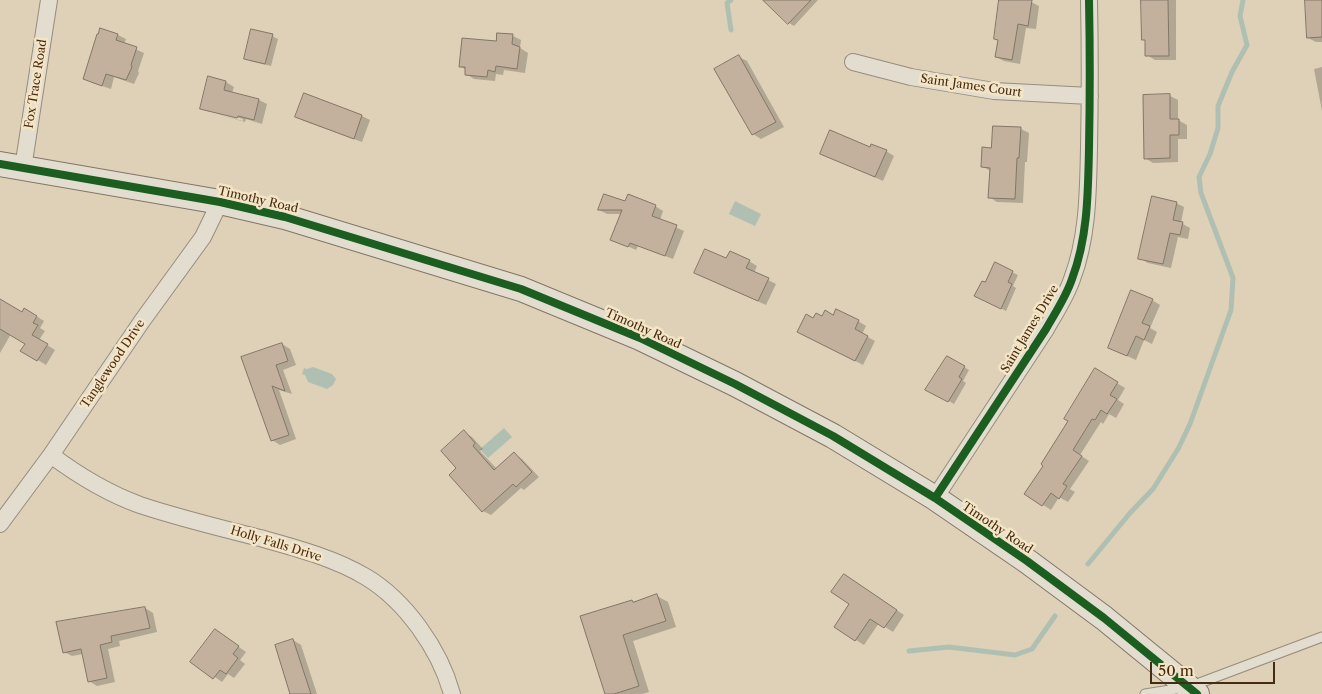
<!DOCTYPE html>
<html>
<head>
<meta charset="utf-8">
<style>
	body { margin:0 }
	#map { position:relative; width:1322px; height:694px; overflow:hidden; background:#ded1b7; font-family:"Libre Caslon Text",serif }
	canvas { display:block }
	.scale { position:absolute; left:1150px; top:662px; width:125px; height:22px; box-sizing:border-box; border:2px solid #472a12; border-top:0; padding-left:6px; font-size:15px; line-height:18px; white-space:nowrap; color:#472a12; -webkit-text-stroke:4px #f3e5c6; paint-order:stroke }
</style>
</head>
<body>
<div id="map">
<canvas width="1322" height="694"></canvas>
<div class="scale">50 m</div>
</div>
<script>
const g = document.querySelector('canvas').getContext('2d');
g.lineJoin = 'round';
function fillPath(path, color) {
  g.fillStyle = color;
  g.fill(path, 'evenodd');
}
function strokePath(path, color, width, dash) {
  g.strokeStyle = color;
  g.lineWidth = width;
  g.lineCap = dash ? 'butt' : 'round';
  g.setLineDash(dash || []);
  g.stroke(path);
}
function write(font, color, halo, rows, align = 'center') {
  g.font = font + ' "Libre Caslon Text",serif';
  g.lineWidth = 5;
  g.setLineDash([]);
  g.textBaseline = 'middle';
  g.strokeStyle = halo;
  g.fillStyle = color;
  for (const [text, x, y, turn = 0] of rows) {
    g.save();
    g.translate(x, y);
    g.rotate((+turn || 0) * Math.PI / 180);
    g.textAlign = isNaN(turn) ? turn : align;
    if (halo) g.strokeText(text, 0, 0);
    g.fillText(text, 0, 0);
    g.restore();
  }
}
const water = new Path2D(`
	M735,201L761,214L755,226L729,214Z
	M313,367L332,374L336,379L333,385L327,389L308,382L305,375L302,374L304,368L307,369Z
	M504,428L512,437L488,458L480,449Z`);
const shadow = new Path2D(`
	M778,0H818L794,26L789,23Z
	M1001,0L1031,2L1039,6L1036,29L1026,28L1020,64L1004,61L996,57L999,41L995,38Z
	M1142,0H1176V60H1155L1147,55V41L1144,40Z
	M1306,0H1322V42H1316L1308,38Z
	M118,35L126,39L124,44L144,53L138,71L139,73L134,84L114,77L111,89L93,83L85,79Z
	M272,36L278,39L271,66L250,61L245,58Z
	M513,36L521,40L520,48L528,53L525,73L504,70L503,75L496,74L495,81L474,79L466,74V70L460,66L498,42Z
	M739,57L747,61L784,127L761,139L753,134Z
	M1322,67V111L1314,69Z
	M209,78L226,82L234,87L232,93L259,100L267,104L262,124L246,119L245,122L209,112L243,121V119L209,110V112L202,108Z
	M304,94L362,116L370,120L362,142L304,121L296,117Z
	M1170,96L1178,100V120L1187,125V139H1178V162L1153,163L1145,158Z
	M1021,129L1029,133L1027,162H1025L1023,203L997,202L989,197L991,171L983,167L993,150Z
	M871,149L886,151L894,156L883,181L821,153Z
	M626,203L655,206L663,211L660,220L684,231L673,259L638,246L636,250L612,239L622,214H607L599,210Z
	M1176,203L1184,207L1181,223L1190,228L1188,239L1178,237L1171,268L1148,263L1140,258Z
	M727,260L749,261L757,266L754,273L776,284L766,305L703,277Z
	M995,264L1018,275L1013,286L1016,288L1006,311L981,298L985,284Z
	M1152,300L1160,305L1150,328L1157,332L1152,344L1144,340L1136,360L1118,352Z
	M0,303L22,313L25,309L44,321L40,328L45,331L39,340L55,350L46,365L22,350L26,344L11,334L0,353Z
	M834,316L858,321L866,326L862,334L875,341L863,365L807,336L814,320Z
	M282,344L290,349L296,365L283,370L292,394L279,390L296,439L280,445L272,440L243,358Z
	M947,357L969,370L963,381L966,383L954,404L927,389Z
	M1095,370L1125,388L1118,400L1124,404L1116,418L1109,414L1103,424L1101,422L1080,455L1089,461L1070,489L1075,492L1068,502L1059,497L1051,510L1026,494L1045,465L1070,421Z
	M464,432L472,437L483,449L480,451L497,469L514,454L522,459L539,477L524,490L521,488L491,515L483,511L458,468Z
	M852,580L904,615L893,632L879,623L864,645L856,640L851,604Z
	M657,596L668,602L676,627L633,641L649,692L642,694H606L631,601L635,603Z
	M145,608L153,613L157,632L119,641L120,646L108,649L115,682L97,686L89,681L83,654L72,656L64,652Z
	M215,630L246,652L240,660L245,664L234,678L228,674L222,682L192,661Z
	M293,640L301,645L317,694H292Z`);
const stream = new Path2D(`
	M731,30L727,3L731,0
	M1088,564L1130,513L1153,489L1178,449L1190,424L1231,310L1233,278L1201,193L1199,177L1210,154L1218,128V106L1232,72L1247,45L1240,16L1243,0
	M909,651L949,647L1015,655L1032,649L1055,616`);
const building = new Path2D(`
	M763,0H811L788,24Z
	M999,0H1032L1028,26L1018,24L1012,60L995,57L998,40L994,39Z
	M1141,0H1168L1169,56H1145V40H1142Z
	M1305,0H1322V37L1307,38Z
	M100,28L118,34L116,40L137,47L131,65L132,67L126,80L106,74L102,86L83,79L97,34H98Z
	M251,29L273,34L265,64L244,59Z
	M497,33L513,34L512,44L520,47L517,69L496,66L495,72L488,70L487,77L465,75V67H459L462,38L496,41Z
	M739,55L776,122L752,135L714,69Z
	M208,76L226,81L224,90L259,99L254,120L238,116L237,118L200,109Z
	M304,93L362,115L354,139L295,117Z
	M1170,94V119H1179V135H1170V158L1144,159L1143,95Z
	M993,126L1021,127L1019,158H1017L1015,199L988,198L990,168L981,167L982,147L991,148Z
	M830,130L870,147L871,144L887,150L875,177L820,154Z
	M604,194L625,201L628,194L656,205L652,216L677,225L665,256L630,243L628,247L610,240L622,210H598Z
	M1152,196L1177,202L1173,220L1183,222L1180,235L1170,233L1163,264L1138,259Z
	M705,249L726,258L730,251L750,260L746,268L769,278L758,301L694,273Z
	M995,262L1013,271L1008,282L1012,284L1001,309L974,296L982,281L985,282Z
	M1131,290L1153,299L1142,323L1150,326L1144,340L1136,336L1127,356L1108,348Z
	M0,299L22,312L24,308L37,316L33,323L38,325L32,335L48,344L37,361L20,351L25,344L0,329Z
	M836,309L859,320L855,329L868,336L855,361L797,332L806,314L813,318L816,313L822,316L825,310L833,315Z
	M282,343L288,361L276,365L285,391L272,386L289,435L271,441L241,357Z
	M947,356L965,366L959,377L962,379L948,402L925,390Z
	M1095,368L1118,382L1110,395L1117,399L1107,414L1101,410L1095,420L1092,419L1073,450L1082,456L1063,484L1067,486L1059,499L1051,493L1042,506L1024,494L1043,466L1041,464L1068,421L1064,419Z
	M464,430L475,443L473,446L494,470L514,452L532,472L516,487L513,484L482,512L449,475L456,468L441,451Z
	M844,574L897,610L884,628L870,619L855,641L834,627L849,604L831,592Z
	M657,594L666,621L623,635L639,686L614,694H605L580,616L632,600L633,602Z
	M145,607L150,628L111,636L112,642L100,645L107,678L88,682L81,649L63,653L56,622Z
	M215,629L239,646L233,654L238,658L226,674L220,670L213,679L190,662Z
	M293,639L311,694H290L275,645Z`);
const lane = new Path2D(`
	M1145,694L1189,687L1322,637`);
const street = new Path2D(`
	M853,62L911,77L994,91L1090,96
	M23,168L49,0
	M51,455C79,476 107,493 140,505C179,518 220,528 260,538C296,548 334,558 366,577C406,601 440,650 452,694
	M935,498L1046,329C1055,313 1066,297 1072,279C1088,237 1088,192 1089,148C1090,99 1090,49 1089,0
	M0,524L51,455L142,321L203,237L220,202`);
const secondary = new Path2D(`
	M0,164L220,202L285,217L521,289L640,338L735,384L833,436L935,498L1027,561L1104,618L1197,694`);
const cycleway = new Path2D(`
	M0,164L220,202L285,217L521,289L640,338L735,384L833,436L935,498L1027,561L1104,618L1197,694
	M935,498L1046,329C1055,313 1066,297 1072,279C1088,237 1088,192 1089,148C1090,99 1090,49 1089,0`);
const streetNames = [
	["Fox Trace Road",36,84,-81],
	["Saint James Court",971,86,8],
	["Timothy Road",258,200,13],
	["Timothy Road",643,329,24],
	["Saint James Drive",1030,329,-59],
	["Tanglewood Drive",113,364,-56],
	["Timothy Road",997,528,34],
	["Holly Falls Drive",276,544,17]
];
fillPath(water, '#afc0b3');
fillPath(shadow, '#0003');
strokePath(stream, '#afc0b3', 5);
fillPath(building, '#c3b19e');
strokePath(building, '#827666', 1);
strokePath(lane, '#988c7b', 11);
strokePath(street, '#988c7b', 18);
strokePath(secondary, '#827666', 26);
strokePath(lane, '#e3ddd0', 9);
strokePath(street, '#e3ddd0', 16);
strokePath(secondary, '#e3ddd0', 24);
strokePath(cycleway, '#1b5e20', 8);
write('12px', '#472a12', '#f3e5c6', streetNames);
</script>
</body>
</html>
